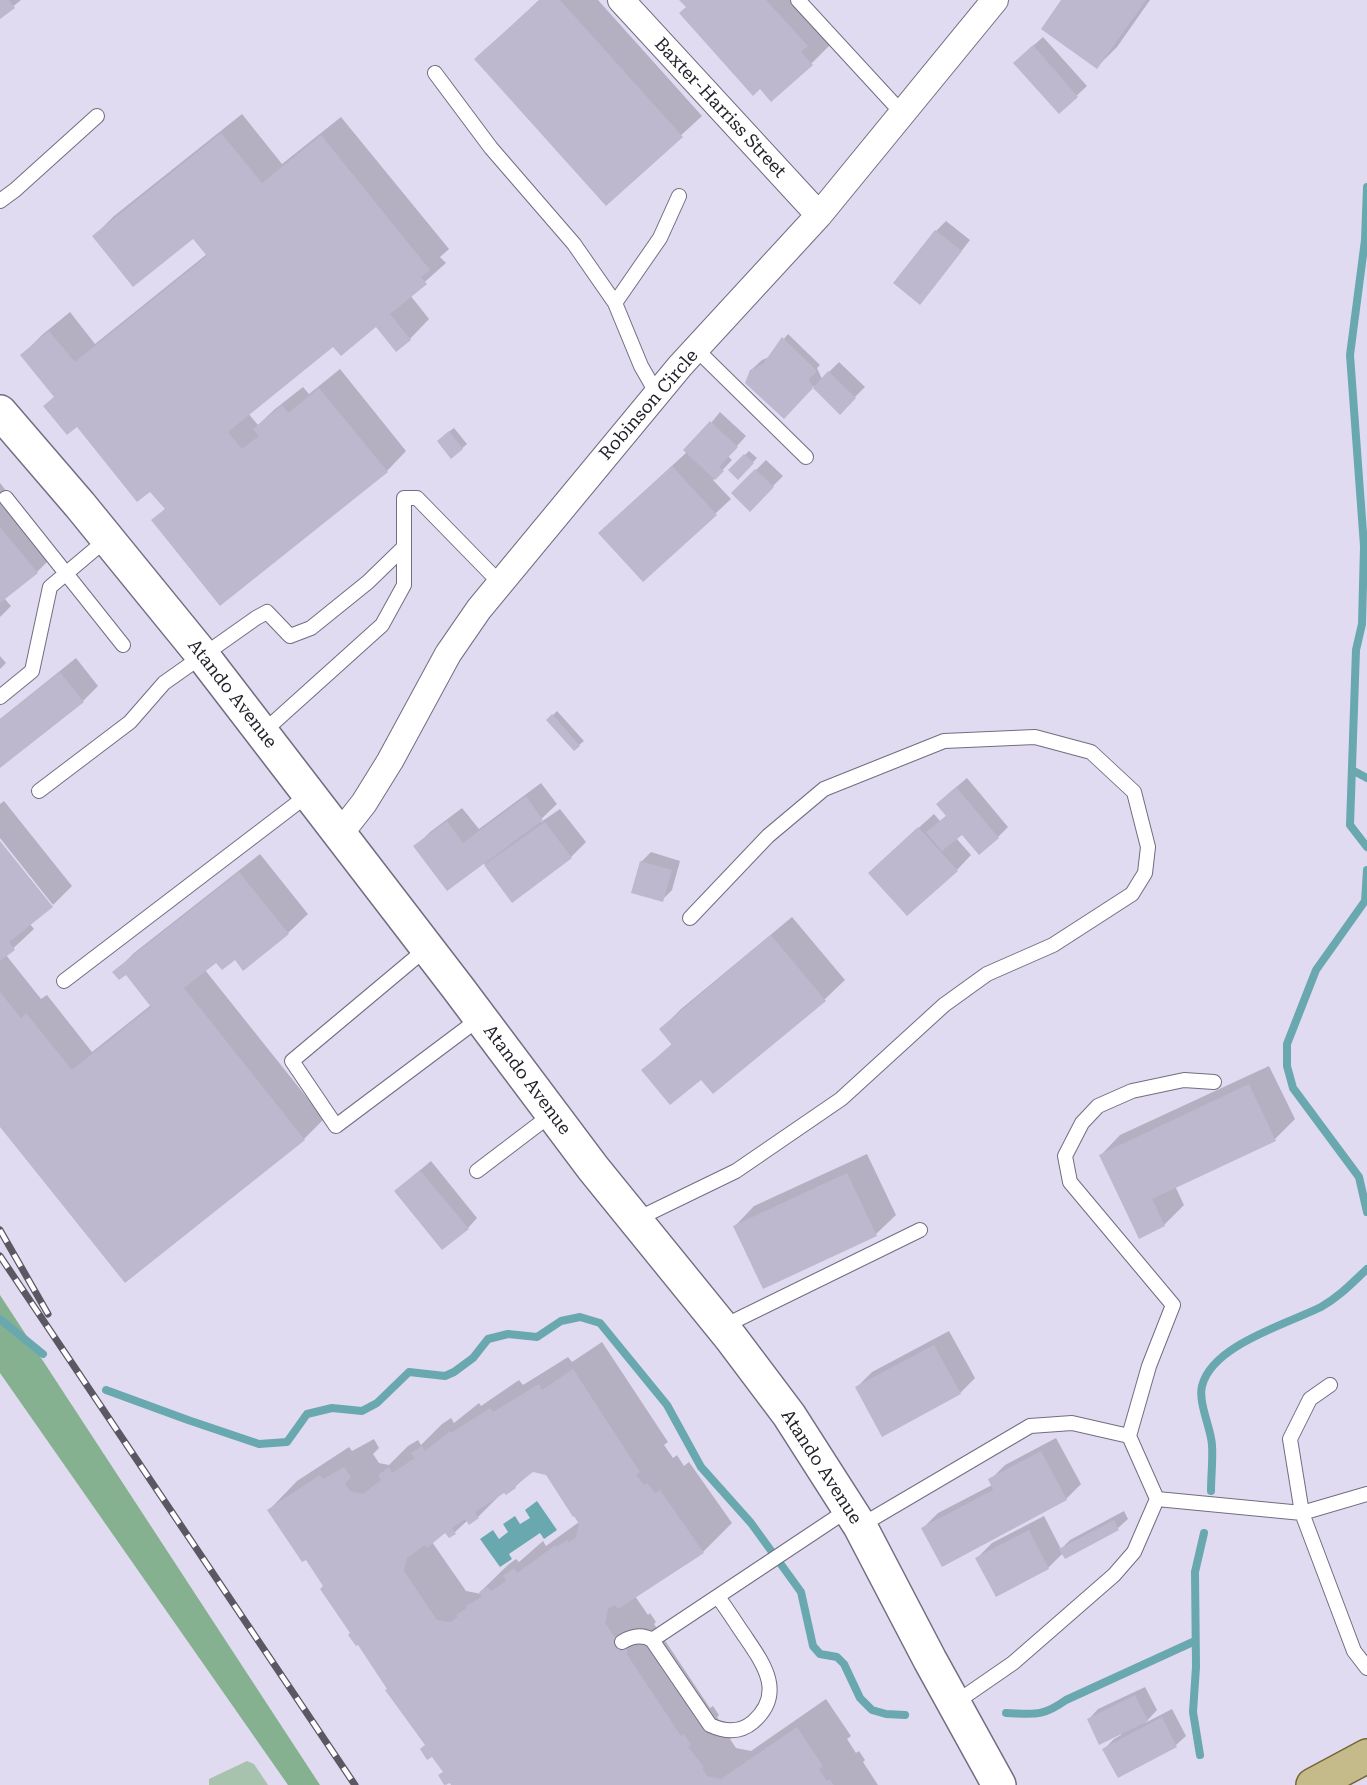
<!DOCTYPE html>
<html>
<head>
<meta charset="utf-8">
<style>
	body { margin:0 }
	canvas { display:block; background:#e1dbf1 }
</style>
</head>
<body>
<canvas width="1367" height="1785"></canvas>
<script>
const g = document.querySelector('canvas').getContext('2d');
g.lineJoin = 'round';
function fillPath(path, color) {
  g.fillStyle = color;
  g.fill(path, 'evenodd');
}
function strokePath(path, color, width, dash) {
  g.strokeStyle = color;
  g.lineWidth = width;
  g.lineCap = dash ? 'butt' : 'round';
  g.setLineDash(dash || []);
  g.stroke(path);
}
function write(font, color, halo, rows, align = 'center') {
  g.font = font + ' "Roboto Serif",serif';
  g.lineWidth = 6;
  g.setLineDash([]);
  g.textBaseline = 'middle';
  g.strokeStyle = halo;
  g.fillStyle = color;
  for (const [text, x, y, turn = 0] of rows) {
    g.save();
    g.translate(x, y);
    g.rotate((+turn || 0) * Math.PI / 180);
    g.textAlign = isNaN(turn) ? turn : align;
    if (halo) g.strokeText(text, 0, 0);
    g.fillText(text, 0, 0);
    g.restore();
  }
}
const green = new Path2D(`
	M247,1761L254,1764L268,1785H209V1779Z`);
const forest = new Path2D(`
	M0,1295L320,1785H288L0,1373Z`);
const water = new Path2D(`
	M537,1501L557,1530L544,1539L540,1533L509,1554L512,1559L500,1567L480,1539L493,1530L499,1539L508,1532L503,1524L515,1516L520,1524L530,1518L525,1510Z`);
const shadow = new Path2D(`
	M0,0H21L0,17Z
	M539,0H598L702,116L606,204L476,59Z
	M682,0H804L831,44L811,64L688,7Z
	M1063,0H1150L1117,47L1097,67Z
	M1043,37L1087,86L1059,112L1025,53Z
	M242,114L282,164L341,117L449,249L440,257L446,263L410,295L429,319L410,339L376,325L334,345L248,413L258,425L275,409L303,387L309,394L340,369L406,451L387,471L153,520L166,508L150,489L77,425L45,406L55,396L22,355L42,335L70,312L95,344L207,254L194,237L94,236L114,216Z
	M946,221L970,240L929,293L936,231Z
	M788,334L820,365L817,368L822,379L839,362L865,387L840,412L813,386L793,408L751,370L762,360L769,357Z
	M720,412L746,436L728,456L732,460L713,480L731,499L644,580L615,518L687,452Z
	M454,428L467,444L452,457L443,436Z
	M749,451L757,458L738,478L730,470Z
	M766,460L783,476L750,509L733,493Z
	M0,483L56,553L37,572L4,598L11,606L0,617Z
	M0,656L6,663L0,669Z
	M76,658L98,686L83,701L0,766V719Z
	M557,711L584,741L574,749L548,720Z
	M967,778L1008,827L998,837L962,833L956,838L971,855L957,870L885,858L934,814L940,821L947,815L948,794Z
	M541,783L557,804L539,821L541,822L560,809L586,842L571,857L513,901L483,862L415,847L430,832L462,808L479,829Z
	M4,801L72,886L53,905L0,838V804Z
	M0,843L50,906H52L30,924L34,929L6,955L41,999L47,995L92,1052L151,1005L126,973H114L134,953L260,854L308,914L288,933L235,958L216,961L205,970L324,1119L304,1139L0,1124Z
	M651,852L680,861L672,890L662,900L641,862Z
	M792,917L845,980L825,999L714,1092L701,1077L643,1070L673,1043L661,1029L681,1009Z
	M1269,1066L1295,1119L1275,1139L1175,1186L1184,1205L1164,1225L1101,1155L1120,1135Z
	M867,1154L896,1215L876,1234L735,1226L754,1206Z
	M431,1161L477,1218L468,1228L406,1182Z
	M949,1331L975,1378L960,1393L857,1387L872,1372Z
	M602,1342L668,1442L664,1445L673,1458L677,1455L684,1466L689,1462L732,1523L703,1552L635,1596L648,1615L650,1613L656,1622L654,1624L710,1708L713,1706L719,1715L717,1717L731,1738L730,1739L736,1748L751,1751L826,1699L851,1736L847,1739L856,1753L859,1751L865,1760L863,1762L878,1785H453L451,1781L446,1785L440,1776L444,1771L352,1633L325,1586L306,1558L269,1510L297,1481L349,1447L352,1451L374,1439L379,1448L373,1454L379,1463L389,1465L408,1446L418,1440L421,1445L442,1424L451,1418L454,1423L479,1403L481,1406L519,1380L523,1385L568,1357L572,1362ZM533,1470L547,1474L579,1522L546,1546L543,1541L519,1562L516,1559L509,1564L480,1592L482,1594L466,1591L432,1542L446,1531L455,1532L468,1520L469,1523L478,1517L503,1492L506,1493L515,1487Z
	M1056,1438L1081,1484L1066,1499L923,1528L938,1513L992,1485L990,1480L1005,1465Z
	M1124,1511L1128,1519L1118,1528L1063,1553L1048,1568L977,1558L992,1543L1044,1516L1061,1549L1070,1540Z
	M1145,1687L1157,1710L1145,1723L1172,1709L1186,1736L1176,1745L1119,1776L1104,1749L1114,1739L1121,1735L1120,1733L1089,1719L1098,1709Z`);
const stream = new Path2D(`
	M1367,187L1365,240L1350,355L1364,546L1362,624L1356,650L1350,825L1367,847
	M1352,770L1367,778
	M1367,870L1365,901L1316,970L1287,1044V1066L1293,1088L1359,1177L1367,1212
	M0,1319L43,1354
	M106,1390L188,1420L259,1444L287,1442L307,1414L332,1408L362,1411L377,1403L409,1372L445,1376L454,1372L473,1358L488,1339L508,1334L537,1337L561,1321L580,1317L600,1323L667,1405L701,1467L751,1523L801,1592L813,1646L820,1654L837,1657L844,1664L860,1698L872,1710L886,1714L905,1715
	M1211,1491C1211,1476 1213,1460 1212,1445C1211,1428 1198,1403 1202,1386C1212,1345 1287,1324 1321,1307C1339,1297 1352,1283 1367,1269
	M1006,1713C1035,1714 1042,1717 1066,1700L1195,1641
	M1200,1755L1193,1712L1196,1667L1195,1572L1204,1533`);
const building = new Path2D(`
	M0,0H9L15,8L0,19Z
	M540,0H560L683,137L606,206L474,59Z
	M679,0H766L808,46L801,52L813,65L771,102L760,89L753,96L679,13L686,7Z
	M1061,0H1146L1097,69L1041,29Z
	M1033,45L1078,97L1059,114L1013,63Z
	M221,133L262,183L321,135L430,270L421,277L427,284L390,314L411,340L396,352L376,327L341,356L333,347L228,432L242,449L259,436L253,429L282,405L288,413L319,388L388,472L220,606L151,520L165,509L150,492L137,502L77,427L67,435L43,406L54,397L20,355L49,331L75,362L207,256L193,239L133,287L92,236Z
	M935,230L962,251L920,305L893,283Z
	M782,337L817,371L809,379L813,388L784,419L745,383L750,370L763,364Z
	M828,371L856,398L840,415L813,388Z
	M710,421L738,447L719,467L724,471L715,480L683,450Z
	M449,431L463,449L451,459L437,441Z
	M744,454L754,463L738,480L728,470Z
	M672,466L717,515L643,582L598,533Z
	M755,469L774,487L750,512L731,493Z
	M0,527L38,573L0,603Z
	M60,672L84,702L0,768V719Z
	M552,714L580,746L574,751L546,720Z
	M956,787L999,838L979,855L962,835L942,851L926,832L946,816L936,804Z
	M526,796L543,820L447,891L413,846L447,821L463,843Z
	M545,822L572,858L512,903L484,865Z
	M918,827L958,871L907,916L868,873Z
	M0,841L53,907L9,942L15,950L0,961Z
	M640,861L672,870L663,902L631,893Z
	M239,872L289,934L243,971L235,960L222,970L216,963L184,988L305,1140L125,1283L0,1127V992L21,1018L26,1013L72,1070L151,1007L126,975L119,980L112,972Z
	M771,935L826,1001L713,1094L701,1080L670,1105L641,1070L672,1045L659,1029Z
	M1249,1084L1276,1141L1152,1199L1165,1226L1139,1239L1099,1155Z
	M420,1170L469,1229L442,1250L394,1191Z
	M847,1173L877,1236L763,1289L733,1226Z
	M934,1345L961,1394L882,1437L855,1387Z
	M573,1369L640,1472L636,1475L644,1485L647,1483L655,1493L660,1490L704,1553L618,1609L615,1605L608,1609L605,1623L618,1642L621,1641L628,1652L626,1653L681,1736L684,1734L691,1745L688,1747L704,1767L702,1768L707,1776L721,1779L797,1727L823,1766L819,1769L827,1781L830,1779L834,1785H451L450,1783L444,1785L438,1775L443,1772L432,1757L427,1760L420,1749L425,1745L385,1690L387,1689L358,1645L356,1646L348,1635L350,1633L320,1589L323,1586L306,1560L302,1562L267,1510L320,1475L323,1479L344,1467L351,1477L345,1484L350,1491L363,1494L381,1480L378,1475L389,1467L392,1473L415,1458L411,1453L422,1446L425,1451L450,1431L451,1433L490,1408L493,1412L539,1384L542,1390ZM533,1472L546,1475L573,1517L574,1516L579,1524L576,1537L569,1542L567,1540L557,1547L556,1545L517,1573L514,1568L503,1576L506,1581L491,1591L487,1587L479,1592L482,1597L466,1606L467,1608L456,1615L458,1617L450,1622L437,1620L404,1571L407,1558L425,1545L427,1548L445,1533L449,1538L456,1534L452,1528L465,1519L469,1525L479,1518L475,1512L504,1493L506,1495L516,1488L515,1486Z
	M1041,1451L1067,1500L942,1567L921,1528L993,1490L988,1479Z
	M1114,1520L1119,1530L1065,1559L1059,1549Z
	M1029,1530L1049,1569L996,1597L975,1558Z
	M1135,1695L1148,1721L1099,1745L1087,1719Z
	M1162,1717L1177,1747L1118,1778L1102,1749Z`);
const lane = new Path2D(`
	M798,0L902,113
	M435,73L491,148L574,244L615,303L641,366L657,394
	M0,201L15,190L97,116
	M615,303L660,238L679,196
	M697,350L806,457
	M6,498L123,645
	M0,697L32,671L50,587L107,539
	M262,733L382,625L404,585V498H417L500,583
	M39,791L130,722L164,683L256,618L267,612L290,636L311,628L368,582L404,547
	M427,948L292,1061L336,1126L480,1018
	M64,981L309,794
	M477,1171L552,1114
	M635,1220L736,1171L841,1099L944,1005L987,974L1053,945L1132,894L1145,873L1148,847L1134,792L1091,752L1035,737L944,741L824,789L768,836L690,918
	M722,1327L920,1230
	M1330,1385L1310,1399L1290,1439L1302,1513L1367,1494
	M1157,1499L1129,1436L1149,1366L1173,1305L1070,1182L1065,1156L1082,1123L1098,1106L1132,1091L1184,1080L1214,1082
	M860,1526L1030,1426L1072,1423L1129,1436
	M652,1640L849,1509
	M622,1642C632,1636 642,1634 652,1640L710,1725C725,1732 740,1733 753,1722C786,1693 763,1663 744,1635C735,1622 727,1609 718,1597
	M955,1703L1013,1663L1114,1575L1134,1552L1157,1499L1302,1513L1354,1651L1367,1668`);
const street = new Path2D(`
	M621,0L819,215
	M339,835L364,803L390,761L448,654L479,609L680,366L819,215L995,0`);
const secondary = new Path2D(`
	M0,412L80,505L203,656L458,988L593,1168L731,1338L789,1415L860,1526L930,1660L999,1785`);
const primary = new Path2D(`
	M1313,1785L1367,1756`);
const rail = new Path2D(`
	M0,1230L48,1314
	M0,1256L355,1785`);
const streetNames = [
	["Baxter-Harriss Street",720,108,47],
	["Robinson Circle",649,405,-49],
	["Atando Avenue",232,694,52],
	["Atando Avenue",527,1080,53],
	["Atando Avenue",821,1467,57]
];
fillPath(green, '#a7c3ae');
fillPath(forest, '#86b191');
fillPath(water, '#6aa8af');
fillPath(shadow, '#0003');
strokePath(stream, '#6aa8af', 8);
fillPath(building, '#bdb8cd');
strokePath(lane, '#726d80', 16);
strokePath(street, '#726d80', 28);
strokePath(secondary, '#726d80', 36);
strokePath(primary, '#746735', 36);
strokePath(lane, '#fff', 14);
strokePath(street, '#fff', 26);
strokePath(secondary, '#fff', 33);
strokePath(primary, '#c5ba89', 33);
strokePath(rail, '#5b5864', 7);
strokePath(rail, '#fff', 4.5, [14]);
write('18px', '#232129', '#fff', streetNames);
</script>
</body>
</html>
